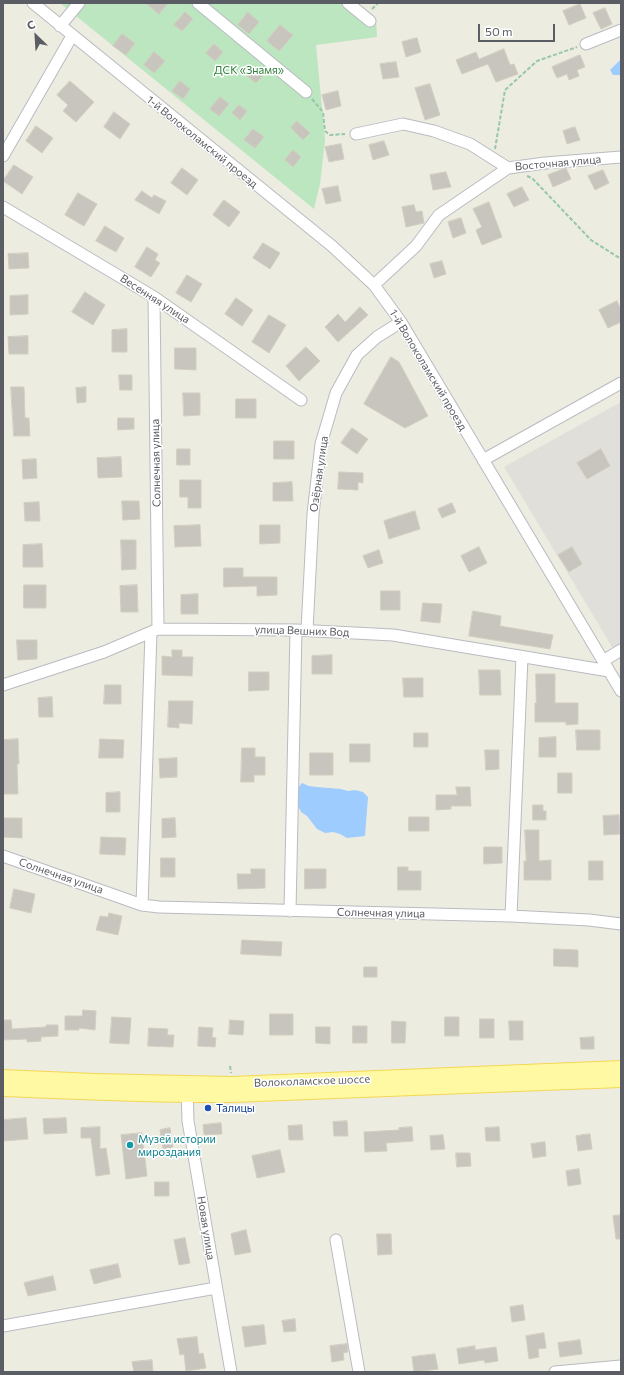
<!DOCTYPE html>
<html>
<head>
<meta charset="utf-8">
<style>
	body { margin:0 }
	#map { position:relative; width:624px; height:1375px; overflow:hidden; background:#edece1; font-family:Commissioner,sans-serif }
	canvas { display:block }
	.frame { position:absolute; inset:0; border:4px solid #5a5d63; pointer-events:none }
	.north { position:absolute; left:16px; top:16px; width:40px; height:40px; -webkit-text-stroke:3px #fff; paint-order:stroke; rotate:335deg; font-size:11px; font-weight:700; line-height:16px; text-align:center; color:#5a5d63 }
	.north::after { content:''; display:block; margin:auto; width:14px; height:18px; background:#5a5d63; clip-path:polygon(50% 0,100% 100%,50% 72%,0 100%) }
	.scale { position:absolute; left:478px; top:24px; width:77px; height:18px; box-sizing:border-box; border:2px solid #5a5d63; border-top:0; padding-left:5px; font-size:12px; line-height:14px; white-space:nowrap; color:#5a5d63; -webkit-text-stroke:3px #fff; paint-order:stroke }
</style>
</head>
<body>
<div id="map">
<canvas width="624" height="1375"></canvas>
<div class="frame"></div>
<div class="north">С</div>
<div class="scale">50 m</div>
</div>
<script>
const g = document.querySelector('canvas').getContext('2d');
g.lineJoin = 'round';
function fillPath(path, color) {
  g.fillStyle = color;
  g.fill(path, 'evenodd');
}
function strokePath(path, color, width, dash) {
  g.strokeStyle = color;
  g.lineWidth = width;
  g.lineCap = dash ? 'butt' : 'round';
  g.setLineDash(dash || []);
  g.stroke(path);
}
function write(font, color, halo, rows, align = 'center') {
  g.font = font + ' Commissioner,sans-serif';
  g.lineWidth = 3;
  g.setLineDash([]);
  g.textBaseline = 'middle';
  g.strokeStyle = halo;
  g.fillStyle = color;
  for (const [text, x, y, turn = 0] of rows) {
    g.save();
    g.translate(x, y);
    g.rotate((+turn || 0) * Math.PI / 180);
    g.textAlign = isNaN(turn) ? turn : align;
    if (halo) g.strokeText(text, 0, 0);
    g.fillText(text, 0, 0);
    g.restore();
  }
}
const industrial = new Path2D(`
	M621,402V662L504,467Z`);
const green = new Path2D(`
	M60,3H362L359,4L376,18L377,37L316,45L325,140L320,184L314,209Z`);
const water = new Path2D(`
	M621,59V75H613L610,70Z
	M302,783L309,786L317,787L341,789L348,791L355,790L363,792L368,797L365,836L347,838L340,834L333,832L325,833L317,829L307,816L301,812L297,804L298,788Z`);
const building = new Path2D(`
	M146,3H168L159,14Z
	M580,4L586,18L569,25L563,11Z
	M605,8L612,24L601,29L593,13Z
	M185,12L193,19L182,31L174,25Z
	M248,12L259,22L249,34L238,25Z
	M280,25L293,35L279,51L267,41Z
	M122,34L135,43L126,55L113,46Z
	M417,38L421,52L406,57L402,42Z
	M214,44L223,52L215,61L206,53Z
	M504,49L510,65L514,64L518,74L496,82L488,64L462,74L456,60L476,52L479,59Z
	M154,52L165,61L154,73L144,65Z
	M580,55L585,67L577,70L579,76L569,80L567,74L557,78L552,67Z
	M396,62L399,77L383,79L380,64Z
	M253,67L263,76L256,83L246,75Z
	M70,81L94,102L76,122L63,111L68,105L57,95Z
	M180,81L190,89L183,99L172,91Z
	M430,84L440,115L425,120L415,88Z
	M338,91L341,106L326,110L322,95Z
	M220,97L229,104L219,116L210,109Z
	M239,105L247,111L240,120L232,113Z
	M114,112L130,124L120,139L104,127Z
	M297,121L310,133L303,140L291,128Z
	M36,126L53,138L42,153L26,141Z
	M575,127L580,140L567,144L563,131Z
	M253,129L264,137L255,148L244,140Z
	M384,141L389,155L373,160L369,145Z
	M341,144L344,159L329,162L325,147Z
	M293,150L301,157L293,167L285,160Z
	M14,165L33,177L22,194L3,181Z
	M182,168L198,180L187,195L171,183Z
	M566,168L571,179L553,187L548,175Z
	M603,170L609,183L595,190L588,176Z
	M446,172L451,187L433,190L430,175Z
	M338,186L341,201L326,204L322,189Z
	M522,187L529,200L514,207L507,194Z
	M142,191L152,198L154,195L166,201L159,214L135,200Z
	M78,193L97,204L84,226L65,215Z
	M224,200L240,212L229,227L213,215Z
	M489,202L502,237L482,245L476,230L482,227L473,209Z
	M414,205L416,212L422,211L424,223L406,227L402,207Z
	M461,218L466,233L453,238L448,222Z
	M105,226L124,238L116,252L96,241Z
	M263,243L280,253L270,269L253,258Z
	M147,247L158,254L155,260L160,263L151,277L135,267Z
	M28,253L29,268L9,269L8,254Z
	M442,261L446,274L434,278L430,264Z
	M187,275L202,284L191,302L176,293Z
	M85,292L105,305L93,325L72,312Z
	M28,295V314L10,315V296Z
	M236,298L253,310L242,326L225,314Z
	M617,301L621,310V322L608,328L599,310Z
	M360,307L368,315L338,342L325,327L338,314L345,322Z
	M269,315L286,325L269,353L252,342Z
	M127,329V352H112V330Z
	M28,336V354H9L8,337Z
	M306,347L320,361L299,381L286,366Z
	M175,348H196V370L175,369Z
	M391,357L399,362L428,416L405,428L364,404Z
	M119,375H132V390H120Z
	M11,387H24L25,418H29L30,436H14Z
	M86,387V402L77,403L76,388Z
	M183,393H200V415L184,416Z
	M236,399H256V418H236Z
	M118,418H134V429L118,430Z
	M352,428L368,439L357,454L341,443Z
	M274,441H294V459H274Z
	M177,449H190V465H177Z
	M601,449L610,466L587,479L577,463Z
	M121,457L122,477L98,478L97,458Z
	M36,459L37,478L23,479L22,460Z
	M339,472L363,473V483L358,482V490L338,489Z
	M180,480H201V508H188V497H180Z
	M292,482L293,501H273V483Z
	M122,501H139L140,519L123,520Z
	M39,502L40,521H25L24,503Z
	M452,503L456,512L442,518L438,509Z
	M415,511L420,529L389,539L384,521Z
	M200,525L201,546L175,547L174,526Z
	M260,525H280V543L260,544Z
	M121,540H136V569L122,570Z
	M42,544L43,567H23V545Z
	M479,547L487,563L469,572L461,556Z
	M572,547L582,564L569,572L558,555Z
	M379,550L383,563L368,568L363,556Z
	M224,568H243V577H277V595L257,596V586L224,587Z
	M24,585H46V608H24Z
	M137,585L138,612H121L120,586Z
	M381,591H400V610H381Z
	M198,594V614H181V595Z
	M423,603L442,604L440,623L421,621Z
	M473,611L501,616L500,626L553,635L550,649L469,636Z
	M17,640H37V659L18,660Z
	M172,650H182V657H193L192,676L162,675V656L172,657Z
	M332,655V674H312V656Z
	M479,670H500L501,695H480Z
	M249,672H269V690L249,691Z
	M536,674H555V703H578V724L566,725V722H535V703H536Z
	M403,678H423V697H404Z
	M105,685H121V704H104Z
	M52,697L53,717H39L38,698Z
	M169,701H193L192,724L179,723V728L168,727Z
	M576,730H600V750H577Z
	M414,733H428V747H414Z
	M556,737V757H539V738Z
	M18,739L19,764H17L18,794H3V740Z
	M100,739L124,740L123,758H99Z
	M350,744H370V762H350Z
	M242,748H255V757H265V775H254V782H241Z
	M485,750H499V769L486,770Z
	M310,753H333V775H310Z
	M177,758V777L160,778L159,759Z
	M558,773H572V793H558Z
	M456,787H470L471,806H451V809L436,810V795H457Z
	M120,792V812H106V793Z
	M533,805H543V811H546V820H533Z
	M619,815L620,834L604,835L603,816Z
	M409,817H429V831H409Z
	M3,818H22V838L3,837Z
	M175,818L176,837L162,838V819Z
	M525,830H539V861L551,860V880H524V861H526Z
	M101,837L126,838L125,855L100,854Z
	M484,847H502V863L484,864Z
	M161,858H175V877H161Z
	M589,861H603V880H589Z
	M398,867H408V871H421V890H398Z
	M251,869H265V888L238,889L237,874H251Z
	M305,869H326V888L305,889Z
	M14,889L35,894L31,913L10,908Z
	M109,913L122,916L118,935L96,930L100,916L108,917Z
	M242,940L282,942L281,956L241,954Z
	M554,949L578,950V967L554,966Z
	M364,967H377V977H364Z
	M83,1010L96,1011L95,1030L79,1028V1030H65V1016H82Z
	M270,1014H293V1035H270Z
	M112,1017L131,1018L129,1044L110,1043Z
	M445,1017H459V1036H445Z
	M480,1019H494V1038H480Z
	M3,1020H11L12,1029L46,1027V1025H58V1036L41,1037V1041L27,1042V1039L3,1040Z
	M230,1020L244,1021L243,1035L229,1034Z
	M392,1021L406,1022L405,1043H392Z
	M509,1021H523V1040H510Z
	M353,1026H367V1043H353Z
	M199,1027L213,1028L212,1037L216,1038L215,1047L198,1046Z
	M316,1027H330V1044L316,1043Z
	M149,1028L168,1029L167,1035H174L173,1047L148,1046Z
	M594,1037V1049H581L580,1038Z
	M26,1118L28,1139L4,1141L3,1120Z
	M66,1118L67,1133L44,1134L43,1119Z
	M347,1121L348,1136H334L333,1122Z
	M221,1123L222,1134L204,1135L203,1125Z
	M302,1125L303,1140H289L288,1126Z
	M100,1127V1149L106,1148L110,1174L96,1176L91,1138H81V1128Z
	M412,1127L413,1141L386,1143L387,1151L365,1152L364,1132L399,1130V1128Z
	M499,1127L500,1141H486L485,1128Z
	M170,1128L173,1147L163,1149L160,1130Z
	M142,1133L147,1176L126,1179L121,1135Z
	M590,1134L592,1149L578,1151L576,1136Z
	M443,1135L445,1149L431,1150L430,1136Z
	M545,1142L546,1156L533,1158L531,1144Z
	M280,1150L285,1172L257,1178L252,1156Z
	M456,1153H470L471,1166L457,1167Z
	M579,1169L581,1184L568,1186L566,1171Z
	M155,1182H169V1196H155Z
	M621,1215V1239H616L613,1216Z
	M246,1230L251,1252L235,1255L231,1234Z
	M377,1234H391L392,1254L378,1255Z
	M185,1238L190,1263L179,1265L174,1240Z
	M118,1264L121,1277L94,1284L90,1270Z
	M53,1276L56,1290L28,1296L24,1283Z
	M523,1305L525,1320L512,1322L510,1307Z
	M295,1319L296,1331L284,1332L282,1321Z
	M264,1325L266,1344L245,1347L242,1327Z
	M544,1333L546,1348L538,1349L539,1357L529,1359L526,1336Z
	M197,1337L199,1354L203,1353L206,1368L186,1371L184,1354L180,1355L177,1339Z
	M580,1340L582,1354L560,1357L558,1343Z
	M347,1344L348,1352L343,1353L344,1360L332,1362L330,1346Z
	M475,1346V1350L496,1347L498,1361L485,1363L484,1360L459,1364L457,1349Z
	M435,1354L438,1369L414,1372L412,1357Z
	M152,1360L153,1372H134L132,1362Z`);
const path = new Path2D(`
	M372,9L378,3
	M312,99L323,112L325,131L330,135L345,134
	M495,149L505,90L537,61L577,47
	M527,176L532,178L591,240L621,259
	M230,1066L231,1073`);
const minor = new Path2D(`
	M33,3L332,246L374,285L401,322L621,691
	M198,3L306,92
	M348,3L370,21
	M60,26L79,3
	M586,44L621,30
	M356,134L403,124L434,131L470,144L508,168
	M3,156L72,36
	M3,207L154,297L301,400
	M374,285L416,246L439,215L508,168L545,163L621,157
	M154,297L158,629
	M483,460L621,383
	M307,630L313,514L321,444L336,393L357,355L377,337L401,322
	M603,661L621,650
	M3,685L104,652L158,629L296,630L393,635L609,671
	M3,856L142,905L159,907L511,916L589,920L621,924
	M142,905L151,632
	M290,911L296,630
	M511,916L522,657
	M187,1087L188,1121L231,1372
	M336,1240L359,1372
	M3,1326L216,1288
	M555,1372L621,1366`);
const major = new Path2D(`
	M3,1077L94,1081L231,1084L621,1068
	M3,1089C79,1092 156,1096 232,1095L621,1080`);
const markers = [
	[208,1108,4,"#1a4fb4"],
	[130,1145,4,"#0f9aa8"]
];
const parkNames = [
	["ДСК «Знамя»",249,70]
];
const streetNames = [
	["1-й Волоколамский проезд",202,142,39],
	["Восточная улица",558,163,-5],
	["Весенняя улица",155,299,33],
	["1-й Волоколамский проезд",428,370,59],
	["Солнечная улица",156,463,-91],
	["Озёрная улица",319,474,-82],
	["улица Вешних Вод",302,631,2],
	["Солнечная улица",61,876,19],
	["Солнечная улица",381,913,1],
	["Волоколамское шоссе",312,1081,-2],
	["Новая улица",206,1228,81]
];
const transitNames = [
	["Талицы",216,1108]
];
const cultureNames = [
	["Музей истории",138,1139],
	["мироздания",138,1152]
];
fillPath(industrial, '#e1dfd9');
fillPath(green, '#bce6c0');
fillPath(water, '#9fccff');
fillPath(building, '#c8c5be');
strokePath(building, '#d2cebf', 1);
strokePath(minor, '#b9bbc1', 13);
strokePath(major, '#f5d752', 16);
strokePath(path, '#95c7a8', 2, [4, 2]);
strokePath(minor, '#fff', 11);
strokePath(major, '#fff9a4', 14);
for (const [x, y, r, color] of markers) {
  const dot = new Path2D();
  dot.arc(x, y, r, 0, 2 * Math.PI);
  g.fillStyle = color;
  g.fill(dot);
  strokePath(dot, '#fff', 1.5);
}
write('11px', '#31823d', '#fff', parkNames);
write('11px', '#5a5d63', '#fff', streetNames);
write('11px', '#164399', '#fff', transitNames, 'left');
write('11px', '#0d838f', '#fff', cultureNames, 'left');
</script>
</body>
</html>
